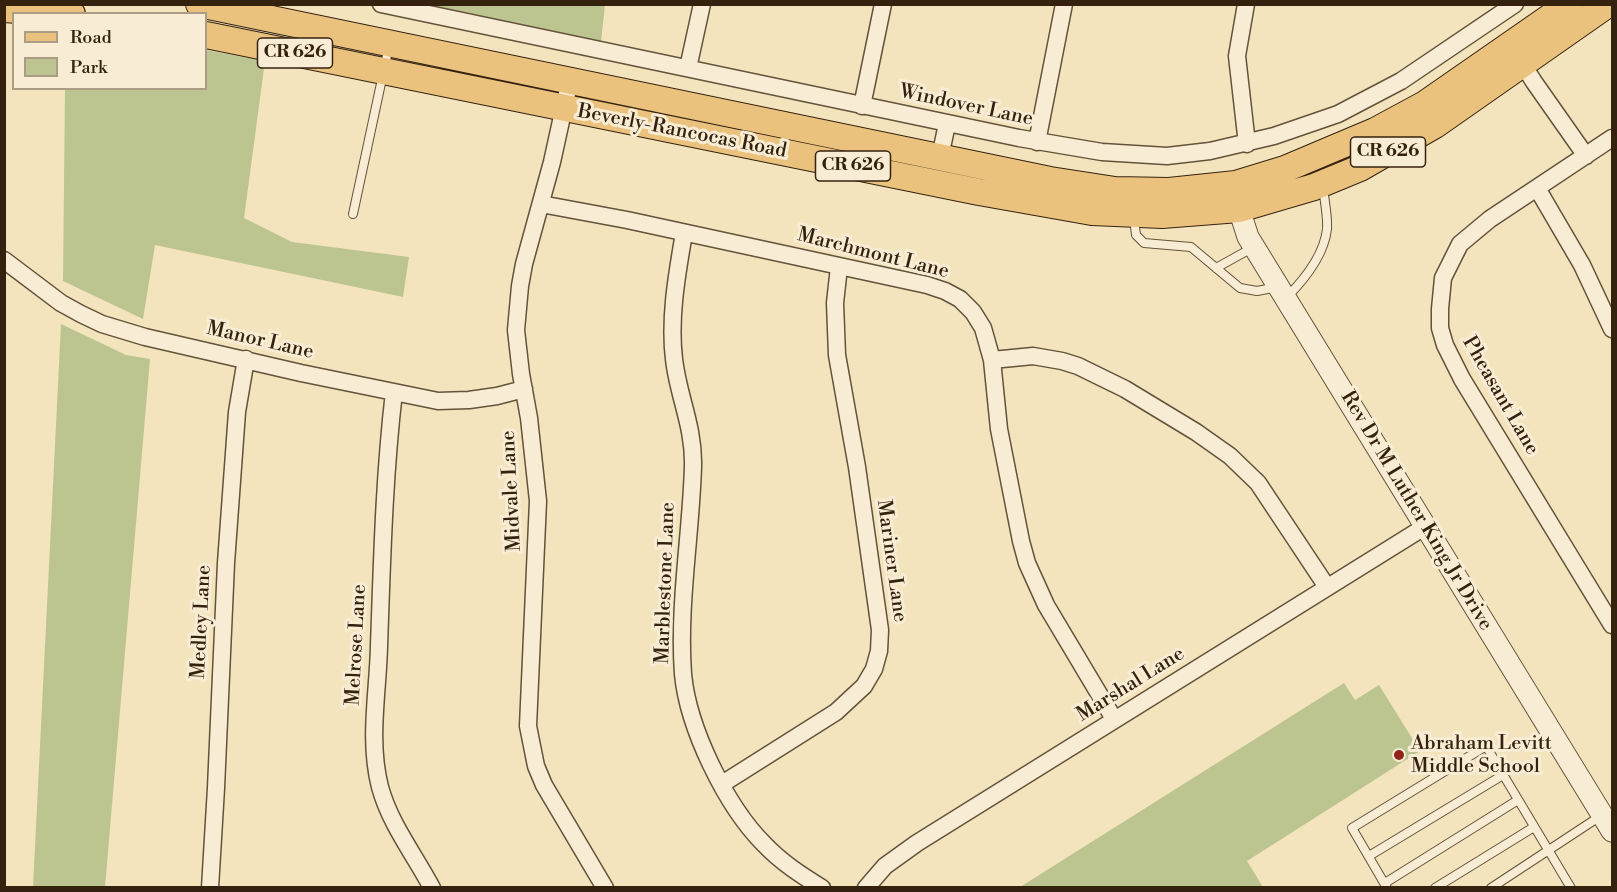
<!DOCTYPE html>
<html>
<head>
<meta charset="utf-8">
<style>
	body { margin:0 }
	#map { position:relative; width:1617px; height:892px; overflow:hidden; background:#f4e4bd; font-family:"Libre Bodoni",serif }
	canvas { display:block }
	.frame { position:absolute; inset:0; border:6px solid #34220f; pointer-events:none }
	.legend { position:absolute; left:12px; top:12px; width:195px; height:78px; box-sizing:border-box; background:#f8edd4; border:2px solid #aa9c85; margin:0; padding:8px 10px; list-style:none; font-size:18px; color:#34220f }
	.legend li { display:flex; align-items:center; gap:12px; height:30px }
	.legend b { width:30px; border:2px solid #aa9c85 }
</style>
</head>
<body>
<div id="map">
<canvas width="1617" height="892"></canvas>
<div class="frame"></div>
<ul class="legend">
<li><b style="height:8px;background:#eac27e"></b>Road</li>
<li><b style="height:16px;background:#bcc490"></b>Park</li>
</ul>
</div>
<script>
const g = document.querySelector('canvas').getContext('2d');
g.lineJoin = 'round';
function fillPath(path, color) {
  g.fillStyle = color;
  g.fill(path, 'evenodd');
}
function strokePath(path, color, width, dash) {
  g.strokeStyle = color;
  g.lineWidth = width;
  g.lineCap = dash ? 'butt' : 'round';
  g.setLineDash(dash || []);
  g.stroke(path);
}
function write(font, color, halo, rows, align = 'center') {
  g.font = font + ' "Libre Bodoni",serif';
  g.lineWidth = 6;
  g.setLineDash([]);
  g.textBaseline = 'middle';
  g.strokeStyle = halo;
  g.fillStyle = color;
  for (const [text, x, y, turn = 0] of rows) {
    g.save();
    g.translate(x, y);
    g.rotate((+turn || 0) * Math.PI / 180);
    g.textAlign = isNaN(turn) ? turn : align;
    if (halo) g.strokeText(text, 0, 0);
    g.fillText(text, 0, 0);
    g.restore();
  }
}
const green = new Path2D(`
	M379,5H605L600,51Z
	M206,50L265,61L244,218L292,242L409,257L403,297L155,245L143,319L63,281L65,89L206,88Z
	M61,324L126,355L150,359L105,887H33Z
	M1344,683L1355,700L1379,685L1420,751L1247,861L1263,887H1020Z`);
const service = new Path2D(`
	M353,214L389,46
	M1134,218L1136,235L1144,243L1191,247L1240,288L1257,291L1278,287
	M1216,268L1252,248
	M1286,298C1304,280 1324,256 1327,229C1328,216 1324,199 1323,186
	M1369,856L1503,775
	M1385,883L1518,800
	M1387,888L1352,828L1486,746L1571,888
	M1435,888L1534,827
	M1491,888L1602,815`);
const minor = new Path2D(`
	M381,4L1019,138L1102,152L1167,156L1210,151L1274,136L1338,114L1401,81L1515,4
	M1246,4L1237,56L1247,144
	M1517,55L1534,82L1586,156
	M688,68L702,4
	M570,80L552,162L524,264L520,286L516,330L521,374L529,418L538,501L528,726L536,766L544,785L605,888
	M862,106L883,4
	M1612,138L1490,219L1460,244L1443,278L1440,309V328L1445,345L1462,379L1612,625
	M1037,142L1064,4
	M940,157L947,124
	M1537,188L1582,265L1612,329
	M541,204L627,220L927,285L945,291L960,299L973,312L983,328L992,360L999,429L1021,541L1027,563L1046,605L1114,719
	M684,233C677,274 669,318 674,359C678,396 694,426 693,466C691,535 678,605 683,674C688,728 726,806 764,844C781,862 801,875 822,888
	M4,260L61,303L81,314L102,324L145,337L301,373L438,401L469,400L497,396L524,389
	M992,360L1033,356L1062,361L1078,366L1125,389L1196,432L1230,456L1258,483L1327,587
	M394,392C384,477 382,562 379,646C378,693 368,740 380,787C390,824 414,854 432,888
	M722,784L836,712L864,686L874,669L879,651L880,630L857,467L837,355L835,303L839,267
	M210,888L216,788L226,563L237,412L246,359
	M866,888L885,866L917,843L1426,526`);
const tertiary = new Path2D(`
	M1237,193L1239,209L1248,237L1612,831`);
const primary = new Path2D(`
	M199,4L1050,180L1115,190L1169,191L1236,184L1285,169L1375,131L1425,104L1569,4
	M4,9L72,14
	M206,35L979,192L1092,212L1162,215L1239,209L1314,187L1360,168L1435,125L1608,4`);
const markers = [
	[1399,755,6,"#8f2418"]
];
const shields = [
	[295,53,75],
	[1388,152,75],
	[853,166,75]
];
const shieldNames = [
	["CR 626",295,53],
	["CR 626",1388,152],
	["CR 626",853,166]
];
const streetNames = [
	["Windover Lane",966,106,12],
	["Beverly-Rancocas Road",682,132,11],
	["Marchmont Lane",873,254,14],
	["Manor Lane",260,341,13],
	["Pheasant Lane",1500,396,60],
	["Midvale Lane",512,491,-93],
	["Rev Dr M Luther King Jr Drive",1416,511,59],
	["Mariner Lane",891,561,82],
	["Marblestone Lane",666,583,-88],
	["Medley Lane",202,622,-87],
	["Melrose Lane",357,645,-87],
	["Marshal Lane",1131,685,-32]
];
const poiNames = [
	["Abraham Levitt",1411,744],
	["Middle School",1411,767]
];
fillPath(green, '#bcc490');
strokePath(service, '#64523a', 10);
strokePath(minor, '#64523a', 19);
strokePath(tertiary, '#64523a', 23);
strokePath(primary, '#34220f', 28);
strokePath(service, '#f8edd4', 8);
strokePath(minor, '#f8edd4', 16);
strokePath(tertiary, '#f8edd4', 21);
strokePath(primary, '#eac27e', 26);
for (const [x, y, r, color] of markers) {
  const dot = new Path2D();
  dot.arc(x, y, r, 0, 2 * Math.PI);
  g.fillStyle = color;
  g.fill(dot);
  strokePath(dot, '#f8edd4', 2);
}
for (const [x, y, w] of shields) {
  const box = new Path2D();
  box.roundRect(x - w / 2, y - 15, w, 30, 4.5);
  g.fillStyle = '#f8edd4';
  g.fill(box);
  strokePath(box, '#34220f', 1.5);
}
write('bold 18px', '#34220f', null, shieldNames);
write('20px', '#34220f', '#f8edd4', streetNames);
write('20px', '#34220f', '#f8edd4', poiNames, 'left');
</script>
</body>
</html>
